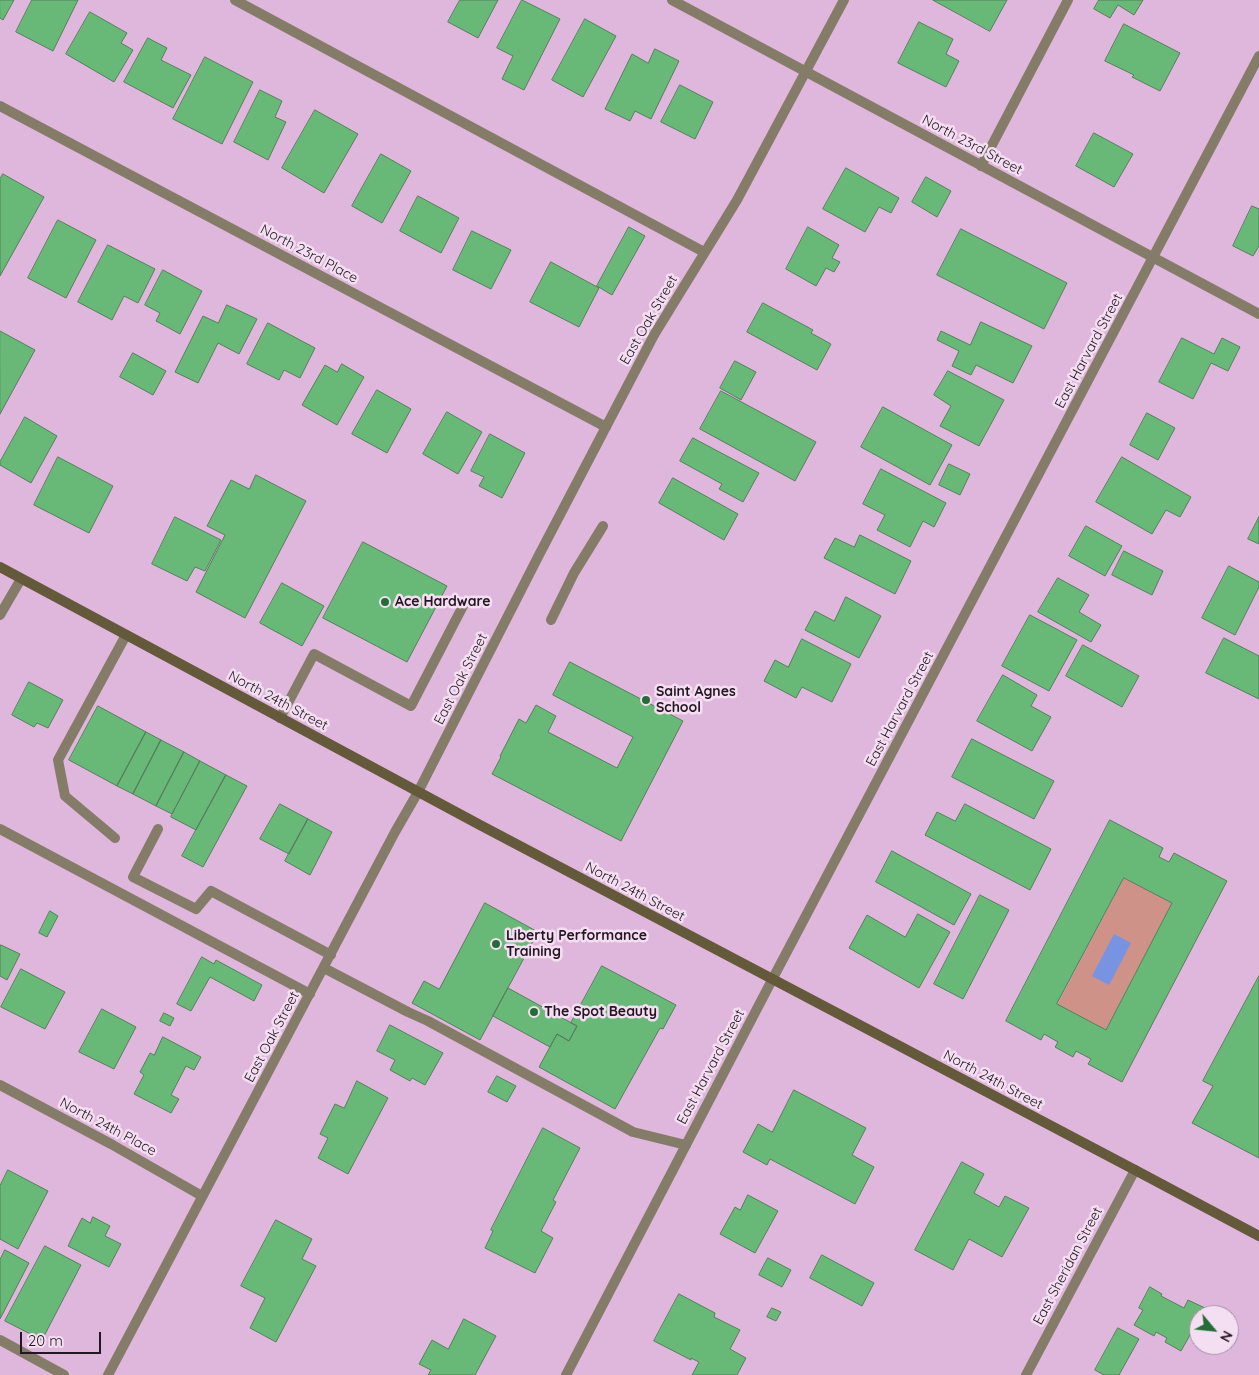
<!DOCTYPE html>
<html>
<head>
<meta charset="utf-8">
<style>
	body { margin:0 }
	#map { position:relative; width:1259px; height:1375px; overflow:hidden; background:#e0b7dc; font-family:Quicksand,sans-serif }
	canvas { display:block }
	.north { position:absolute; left:1189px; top:1305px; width:50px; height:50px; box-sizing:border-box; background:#f4dff2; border:1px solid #a18f9f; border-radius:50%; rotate:118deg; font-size:14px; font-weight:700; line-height:20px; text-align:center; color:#251623 }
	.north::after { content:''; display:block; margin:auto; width:18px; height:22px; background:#266c39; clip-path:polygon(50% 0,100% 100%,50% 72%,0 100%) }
	.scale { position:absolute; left:20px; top:1332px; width:81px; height:22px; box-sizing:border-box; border:2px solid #251623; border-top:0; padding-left:6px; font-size:15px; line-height:18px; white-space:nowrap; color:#251623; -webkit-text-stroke:4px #f4dff2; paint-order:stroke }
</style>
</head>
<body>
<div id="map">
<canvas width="1259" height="1375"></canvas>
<div class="north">N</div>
<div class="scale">20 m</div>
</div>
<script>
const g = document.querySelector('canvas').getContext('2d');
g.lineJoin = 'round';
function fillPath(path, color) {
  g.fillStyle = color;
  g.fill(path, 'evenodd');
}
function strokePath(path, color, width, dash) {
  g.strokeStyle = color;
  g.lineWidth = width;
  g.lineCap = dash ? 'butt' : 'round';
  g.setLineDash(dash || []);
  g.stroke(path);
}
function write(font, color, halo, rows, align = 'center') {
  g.font = font + ' Quicksand,sans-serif';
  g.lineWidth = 5;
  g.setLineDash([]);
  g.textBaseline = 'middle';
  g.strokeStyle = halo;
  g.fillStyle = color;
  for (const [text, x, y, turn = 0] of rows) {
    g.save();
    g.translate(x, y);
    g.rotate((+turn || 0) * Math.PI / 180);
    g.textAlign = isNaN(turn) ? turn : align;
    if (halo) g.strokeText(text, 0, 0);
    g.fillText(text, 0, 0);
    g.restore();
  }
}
const green = new Path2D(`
	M1124,878L1172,903L1106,1030L1057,1005Z`);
const water = new Path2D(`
	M1114,934L1131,943L1109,985L1092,976Z`);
const building = new Path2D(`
	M0,0H14L3,20L0,18Z
	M32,0H78L53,51L16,32Z
	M460,0H498L478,38L448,22Z
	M522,0L560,19L524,90L502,79L513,56L497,48Z
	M933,0H1007L990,31Z
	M1099,0H1143L1134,15L1118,5L1110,18L1094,9Z
	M90,12L127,33L121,43L133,50L114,82L66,54Z
	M585,19L616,36L583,97L552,80Z
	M919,22L953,39L946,54L959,61L946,87L898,63Z
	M1124,24L1180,53L1160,91L1132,77L1134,75L1105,61Z
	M148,38L167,48L161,60L191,75L173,108L124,82Z
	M655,49L679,61L651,119L635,111L630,121L605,109L632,54L648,63Z
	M205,57L253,82L222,144L173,119Z
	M680,85L713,102L695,139L661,122Z
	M260,90L282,101L275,117L286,122L268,160L234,142Z
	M315,110L358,134L324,193L282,168Z
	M1094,133L1133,154L1114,187L1076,166Z
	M381,154L411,171L382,223L352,206Z
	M846,168L899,198L891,213L879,207L865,232L823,209Z
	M3,174L44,197L0,276V179Z
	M926,177L951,191L937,217L912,202Z
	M418,196L459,218L441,253L400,231Z
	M1252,206L1259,209V246L1253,256L1233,246Z
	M58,220L96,240L66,298L28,278Z
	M629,227L645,236L612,295L597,286Z
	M808,227L839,245L832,258L840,262L834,272L826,268L816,286L786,269Z
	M961,229L1067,283L1044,329L937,275Z
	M472,231L511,250L491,289L453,270Z
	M108,245L155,269L138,303L124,296L112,320L78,302Z
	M551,262L599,288L579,327L530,302Z
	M163,270L202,291L180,334L156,321L160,313L145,305Z
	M763,303L813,330L811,333L831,344L817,370L747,332Z
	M227,305L257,319L239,354L218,343L198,383L175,372L203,316L218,323Z
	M981,322L1032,346L1013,383L976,365L971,375L952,366L959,351L937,340L941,331L970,345Z
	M268,323L315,348L300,378L284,370L279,380L247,364Z
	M0,331L35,350L0,414Z
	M1182,338L1214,354L1222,338L1240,347L1228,371L1211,363L1193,399L1159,382Z
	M133,353L166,371L153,395L120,377Z
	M735,361L756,372L741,400L720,388Z
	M342,364L364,377L337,425L302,405L325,365L337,372Z
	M948,371L1004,400L979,446L940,426L951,406L934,395Z
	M377,390L411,409L387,453L352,434Z
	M721,391L816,442L795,481L700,429Z
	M883,407L952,445L930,485L861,447Z
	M447,412L482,432L458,474L423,454Z
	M1147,413L1175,428L1158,460L1130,445Z
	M25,417L57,436L31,483L0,465V462Z
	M490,434L525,453L502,498L479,486L484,477L471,471Z
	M693,438L759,473L743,502L719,489L722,484L680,461Z
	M58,457L113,486L89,533L34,505Z
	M1122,457L1191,497L1180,517L1166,510L1152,534L1096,502Z
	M949,464L970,474L960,495L939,485Z
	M881,469L946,503L934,527L923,521L910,547L877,530L885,515L863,504Z
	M256,475L306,501L245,618L196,592L225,535L207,526L231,480L249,489Z
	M673,478L738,514L724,540L659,503Z
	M175,517L221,540L205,571L195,567L187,581L152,564Z
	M1259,517V544L1248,539Z
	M1086,526L1122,546L1105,576L1069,556Z
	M860,535L911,561L895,594L824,558L835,538L854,547Z
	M363,542L447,586L407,662L323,618Z
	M1124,551L1163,571L1152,595L1112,575Z
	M1229,566L1259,582V587L1235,635L1202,618Z
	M1058,578L1089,595L1079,612L1101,625L1091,642L1038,612Z
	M282,583L324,606L302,646L260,623Z
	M846,597L881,616L859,658L805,630L815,611L834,621Z
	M1030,615L1077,640L1049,691L1002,666Z
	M1224,638L1259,656V699L1206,673Z
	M802,639L851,664L832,702L802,687L796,698L764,681L775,660L788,667Z
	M1083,645L1139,676L1122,707L1066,676Z
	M570,662L683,721L621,841L492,774L501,757L500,756L519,719L526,723L536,705L556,716L548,732L617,768L633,737L553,695Z
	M1003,675L1037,695L1031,706L1051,717L1032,751L977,721Z
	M29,682L63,700L48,728L37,723L34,727L12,715Z
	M98,706L146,732L117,786L69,760Z
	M146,732L161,740L133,794L117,786Z
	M972,739L1054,781L1034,819L952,777Z
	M161,740L184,752L156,806L133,794Z
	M184,752L200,761L172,814L156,806Z
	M200,761L226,775L196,830L171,817Z
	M226,775L247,786L203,867L182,856Z
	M280,804L308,819L289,854L260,839Z
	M965,804L1051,849L1030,890L925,835L937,812L955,821Z
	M308,819L332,832L310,875L285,861Z
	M1110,820L1163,848L1159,857L1169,862L1174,853L1227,881L1122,1082L1088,1064L1091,1059L1076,1051L1073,1057L1055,1047L1058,1042L1044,1034L1041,1040L1006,1021ZM1124,878L1172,903L1106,1030L1057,1004Z
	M892,851L971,894L954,925L876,882Z
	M980,895L1009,910L963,999L934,984Z
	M485,903L538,932L480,1040L412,1003L424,981L439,989Z
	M50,911L58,916L47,937L39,933Z
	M918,914L950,932L919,988L849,948L867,915L905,937Z
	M1,945L20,954L7,980L0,976V948Z
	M202,957L214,964L216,960L262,985L254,1001L210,977L191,1011L177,1004Z
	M602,966L676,1005L663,1029L660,1028L615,1109L539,1067L557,1034L569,1041L577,1026L571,1023Z
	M21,969L65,992L45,1029L1,1007Z
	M1259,976V1158L1192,1123L1213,1086L1203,1081Z
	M508,988L577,1026L569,1041L557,1034L550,1047L493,1016Z
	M102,1009L136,1027L114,1069L79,1052Z
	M164,1013L174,1018L170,1026L160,1021Z
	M390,1025L443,1053L425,1085L412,1078L410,1081L390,1070L395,1060L377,1051Z
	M163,1037L201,1057L194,1070L186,1066L171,1095L179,1099L171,1113L134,1094L144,1075L140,1072L150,1053L154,1055Z
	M497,1076L516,1086L507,1102L488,1092Z
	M357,1081L388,1098L348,1174L318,1158L328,1138L320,1134L335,1104L344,1108Z
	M794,1090L866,1128L852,1155L874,1167L855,1204L770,1159L767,1165L743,1152L758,1124L772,1132Z
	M543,1128L580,1148L553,1200L556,1202L541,1231L553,1238L535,1273L485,1248L493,1231L491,1230Z
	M962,1162L984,1174L974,1193L999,1207L1005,1196L1029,1208L1002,1257L969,1239L953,1270L915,1250Z
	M8,1170L48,1191L18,1249L0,1239V1186Z
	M748,1195L778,1211L755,1253L720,1234L735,1207L740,1210Z
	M93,1217L110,1226L105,1236L121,1244L109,1267L68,1246L82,1218L90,1223Z
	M276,1220L312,1239L302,1259L316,1266L276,1342L250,1328L265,1298L241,1286Z
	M45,1246L81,1265L42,1340L5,1321Z
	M5,1250L29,1263L0,1319V1260Z
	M822,1255L874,1283L862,1306L810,1278Z
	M768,1258L791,1270L782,1287L759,1275Z
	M1150,1287L1162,1294L1161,1296L1184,1308L1188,1300L1205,1308L1201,1315H1199V1319L1181,1351L1165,1342L1167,1338L1156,1332L1154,1336L1134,1325L1143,1310L1139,1308Z
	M679,1294L715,1313L714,1317L740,1330L730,1349L746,1358L737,1375H692L699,1362L691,1358V1360L654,1341Z
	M772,1308L781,1312L776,1321L767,1317Z
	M464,1319L496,1336L475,1375H428L431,1370L419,1364L432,1340L448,1349Z
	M1118,1328L1139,1339L1119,1375H1104L1095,1370Z`);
const service = new Path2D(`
	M235,0L704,252
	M981,166L1068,0
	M0,615L21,579
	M551,620L574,573L603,526
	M280,718L314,654L411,706L463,606
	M0,829L310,994
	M158,829L133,877L196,909L211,891L331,955
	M115,838L65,796L58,760L126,635
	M324,968L408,1012L428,1021L633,1132L686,1145
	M0,1340L64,1375`);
const minor = new Path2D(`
	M672,0L1259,314
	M0,106L606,427
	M0,1085L111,1144L202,1196
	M566,1375L772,980L1259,56
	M1026,1375L1135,1170`);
const tertiary = new Path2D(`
	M108,1375L395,832L418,792L539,555L654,335L737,200L844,0`);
const secondary = new Path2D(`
	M0,567L480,825L1135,1170L1259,1236`);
const markers = [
	[385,602,5,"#266c39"],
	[646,700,5,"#266c39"],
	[496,944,5,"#266c39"],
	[534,1012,5,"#266c39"]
];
const streetNames = [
	["North 23rd Street",972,145,28],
	["North 23rd Place",309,254,28],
	["East Oak Street",649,320,-60],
	["East Harvard Street",1089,351,-62],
	["East Oak Street",461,679,-63],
	["North 24th Street",278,701,28],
	["East Harvard Street",900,709,-62],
	["North 24th Street",635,892,28],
	["East Oak Street",272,1037,-62],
	["East Harvard Street",711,1067,-62],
	["North 24th Street",993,1080,28],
	["North 24th Place",108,1127,28],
	["East Sheridan Street",1068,1266,-62]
];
const poiNames = [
	["Ace Hardware",395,602],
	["Saint Agnes",656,692],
	["School",656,708],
	["Liberty Performance",506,936],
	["Training",506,952],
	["The Spot Beauty",544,1012]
];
fillPath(green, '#ce9288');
fillPath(water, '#7993e3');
fillPath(building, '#68b878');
strokePath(building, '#567e5d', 1);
strokePath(service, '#847c68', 10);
strokePath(minor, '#847c68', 10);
strokePath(tertiary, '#847c68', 10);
strokePath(secondary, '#64593b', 10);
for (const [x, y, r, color] of markers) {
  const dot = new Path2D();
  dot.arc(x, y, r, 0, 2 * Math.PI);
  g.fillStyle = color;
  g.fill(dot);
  strokePath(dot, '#f4dff2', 2);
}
write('14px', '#251623', '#f4dff2', streetNames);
write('bold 14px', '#251623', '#f4dff2', poiNames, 'left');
</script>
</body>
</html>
